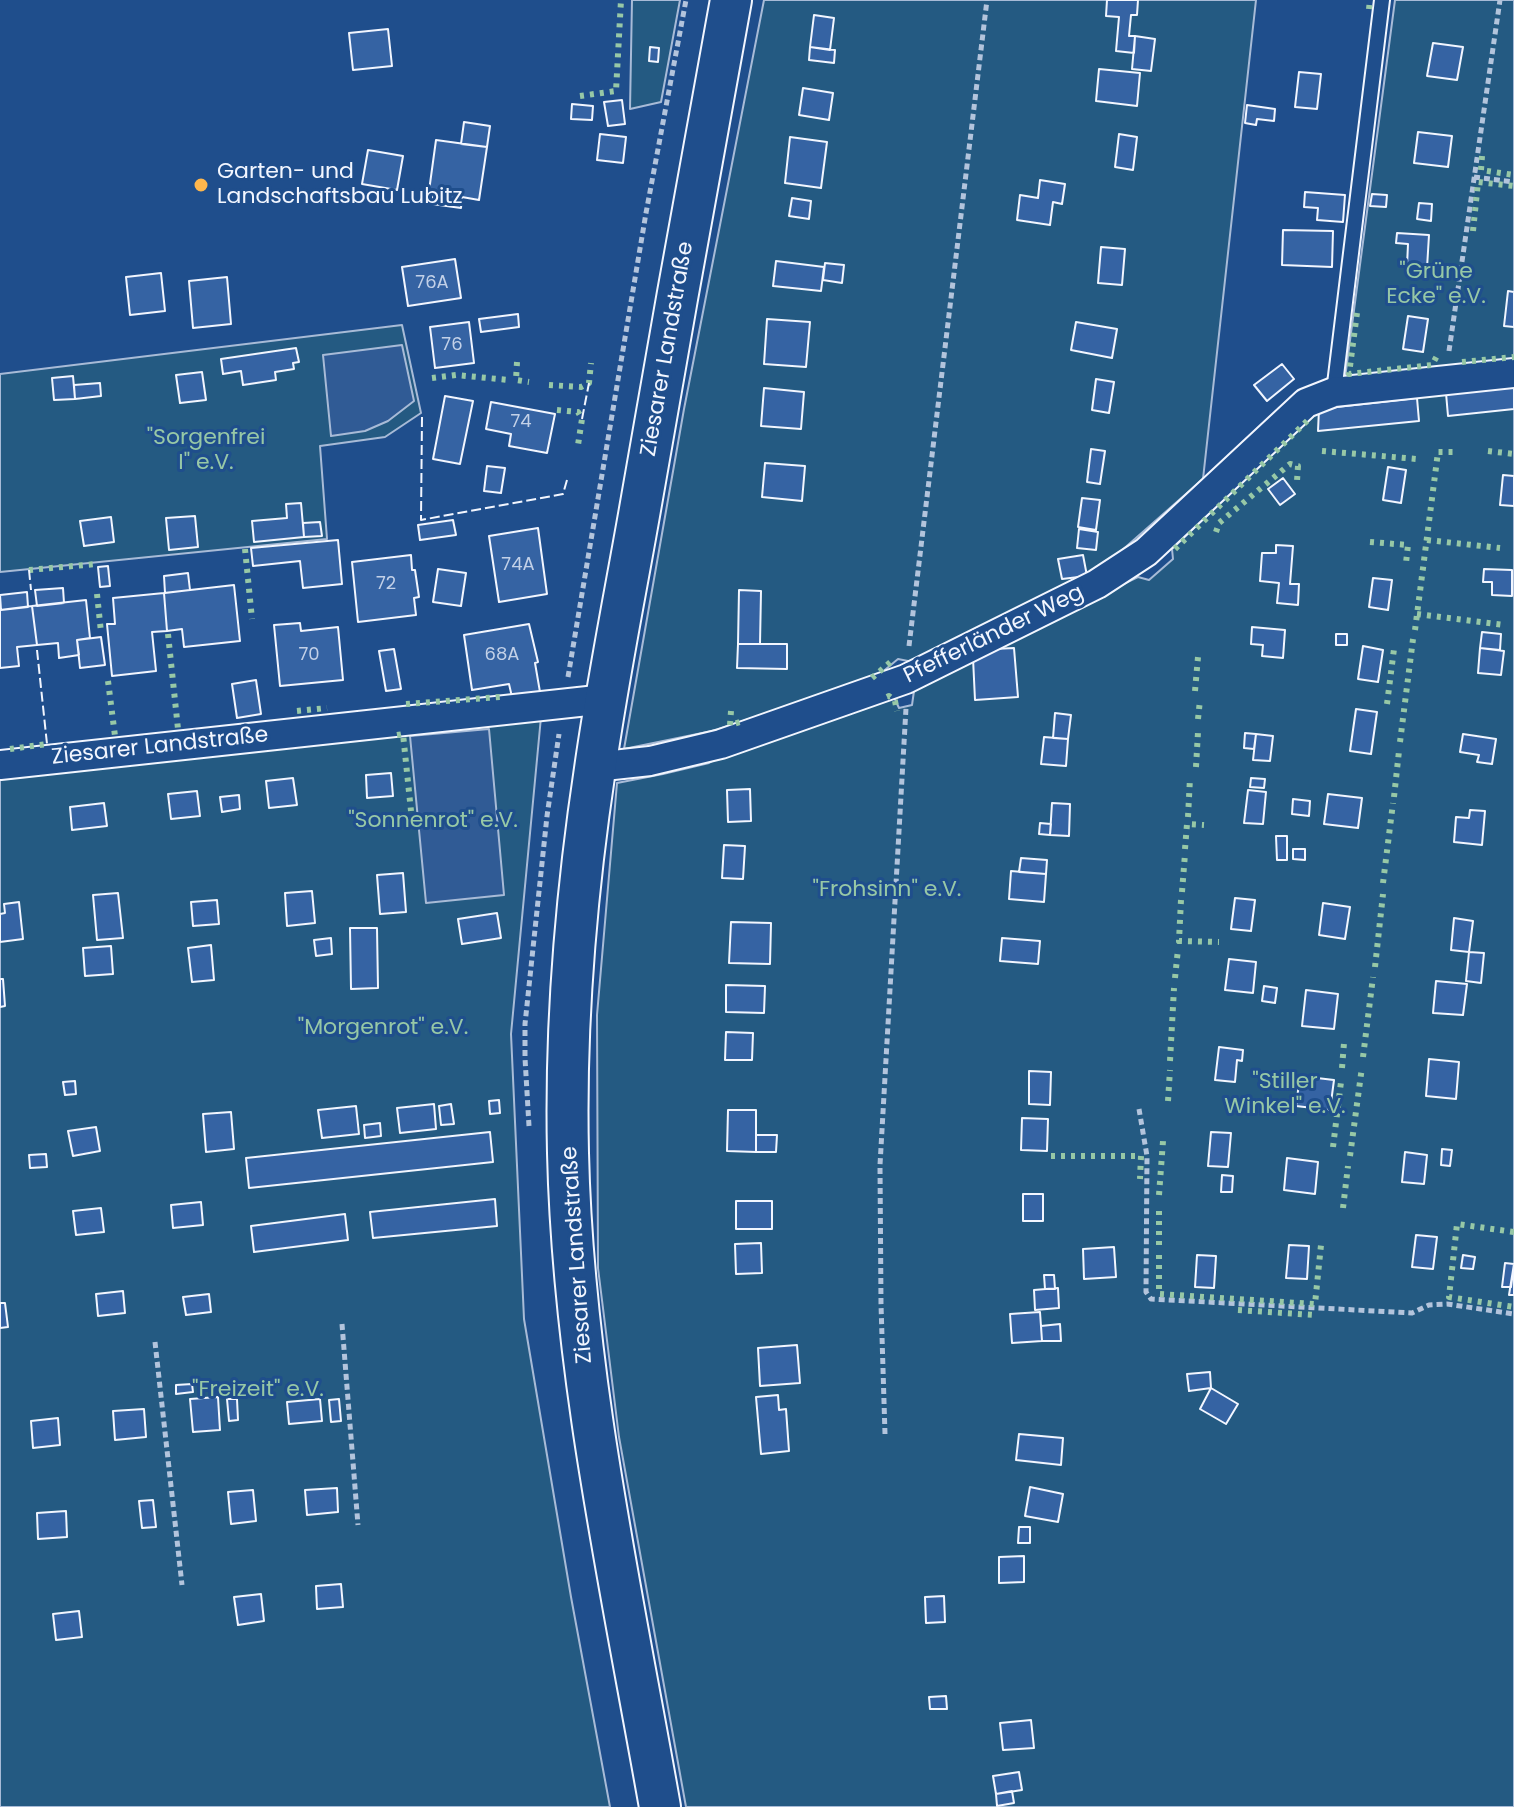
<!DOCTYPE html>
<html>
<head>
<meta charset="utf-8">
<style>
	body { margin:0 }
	canvas { display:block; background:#1f4e8c }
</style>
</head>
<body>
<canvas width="1514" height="1807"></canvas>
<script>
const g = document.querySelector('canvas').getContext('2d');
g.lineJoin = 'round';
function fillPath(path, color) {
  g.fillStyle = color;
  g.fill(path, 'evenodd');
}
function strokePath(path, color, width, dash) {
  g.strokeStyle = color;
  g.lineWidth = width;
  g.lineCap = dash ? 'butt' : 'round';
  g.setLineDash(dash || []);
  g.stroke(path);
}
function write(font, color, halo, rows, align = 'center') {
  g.font = font + ' Poppins,sans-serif';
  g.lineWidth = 6;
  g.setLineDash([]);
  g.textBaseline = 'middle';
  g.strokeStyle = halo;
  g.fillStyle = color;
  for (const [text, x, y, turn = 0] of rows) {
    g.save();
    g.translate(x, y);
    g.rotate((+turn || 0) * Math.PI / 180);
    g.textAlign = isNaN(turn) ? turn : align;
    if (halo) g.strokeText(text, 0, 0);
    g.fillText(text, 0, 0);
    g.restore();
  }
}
const green = new Path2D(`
	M632,0H680L661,102L630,109Z
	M764,0H1256L1203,479L1095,574L918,663L898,659L874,679L712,731L624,749L684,409Z
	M1395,0H1514V359L1345,378Z
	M402,325L421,413L385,437L320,446L327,539L0,572V374Z
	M1514,386V1807H686L619,1437L598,1268L597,1015L617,783L663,774L709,763L736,748L892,693L899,708L912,705L915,684L1138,577L1149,580L1173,559L1172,549L1319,409Z
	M541,717L511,1034L524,1319L571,1597L610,1807H0V775Z`);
const parking = new Path2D(`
	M402,345L414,401L388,421L365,431L331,436L323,355Z
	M489,729L504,895L426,903L410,736Z`);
const building = new Path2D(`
	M1107,0H1138L1137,15H1131L1129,36H1135L1134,53L1116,51L1119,17L1106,16Z
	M814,15L834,18L830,50L810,47Z
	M388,29L392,66L353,70L349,33Z
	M1135,36L1155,39L1151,71L1132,69Z
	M1433,43L1463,47L1457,80L1427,76Z
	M650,47L659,48L658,62L649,61Z
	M810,47L835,50L834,63L809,60Z
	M1099,69L1140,73L1137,106L1096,101Z
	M1299,72L1321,74L1317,109L1295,107Z
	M803,88L833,93L829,120L799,115Z
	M622,100L625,124L608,126L604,102Z
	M572,104L593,106L592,120L571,119Z
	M1247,105L1275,109L1274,121L1257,119L1256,125L1245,123Z
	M464,122L490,126L487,147L461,144Z
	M1418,132L1452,136L1448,167L1414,163Z
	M600,134L626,137L623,163L597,160Z
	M1119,134L1137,137L1133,170L1115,167Z
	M790,137L827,142L821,188L785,183Z
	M436,140L487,147L479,200L462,197L461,208L432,204L434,192L429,191Z
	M368,150L403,156L397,190L362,184Z
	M1040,180L1065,184L1062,204L1053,202L1050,225L1017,220L1020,195L1038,198Z
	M1305,192L1345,195L1343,222L1317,220L1318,208L1304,207Z
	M1372,194L1387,195L1386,207L1370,206Z
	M792,198L811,201L809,219L789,216Z
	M1419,203L1432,204L1431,221L1417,219Z
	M1283,230L1333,231L1332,267L1282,265Z
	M1397,233L1429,235L1427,268L1407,266L1408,244L1396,243Z
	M1101,247L1125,249L1122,285L1098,283Z
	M455,259L461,298L408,306L402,267Z
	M776,261L824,267L821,291L773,286Z
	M825,263L844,265L842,283L823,280Z
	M161,273L165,311L130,315L126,277Z
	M227,277L231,324L193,328L189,281Z
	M1508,291L1514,292V327L1504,326Z
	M518,314L519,327L481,332L479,319Z
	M1408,316L1428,319L1423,352L1403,349Z
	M767,319L810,322L806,367L764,364Z
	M469,322L474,363L435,368L430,327Z
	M1076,322L1117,329L1112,358L1071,350Z
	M296,348L299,362L293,363L294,369L275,372L276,380L243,385L241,371L223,374L221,359Z
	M1282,364L1294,379L1267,401L1254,385Z
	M202,372L206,400L180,403L176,375Z
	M73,376L75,399L54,400L52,378Z
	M1096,379L1114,382L1109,413L1092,410Z
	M100,383L101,396L75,399L74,385Z
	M1514,386V409L1448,416L1446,393Z
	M764,388L804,392L801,429L761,426Z
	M445,396L473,401L460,464L433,459Z
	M1417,398L1419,421L1318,431L1319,409Z
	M491,402L555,414L547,453L509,446L511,434L486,429Z
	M1091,449L1105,451L1100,484L1087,482Z
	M765,463L805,466L802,501L762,497Z
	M487,466L505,468L501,493L484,491Z
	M1388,467L1406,470L1401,503L1383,500Z
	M1503,475L1514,476V506L1500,505Z
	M1283,478L1295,494L1280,505L1268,489Z
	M1082,498L1100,500L1096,530L1078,527Z
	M301,503L304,537L254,542L252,521L287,518L286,504Z
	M195,516L198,547L169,550L166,518Z
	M111,517L114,542L84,546L80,521Z
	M453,520L456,535L420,540L418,525Z
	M320,522L322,536L304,537L303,523Z
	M538,528L547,594L499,602L489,536Z
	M1079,529L1098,532L1096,550L1077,548Z
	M338,540L342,584L303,588L300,561L253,566L251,548Z
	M1276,545L1293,546L1290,584H1299L1298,605L1277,603L1279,583L1260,581L1262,553H1276Z
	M411,555L412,570H415L419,597L414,598L416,615L358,622L352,562Z
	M1083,555L1087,576L1062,579L1058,559Z
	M108,566L110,586L100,587L98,567Z
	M438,569L466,573L461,606L433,602Z
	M1484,569L1512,570V596L1492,595V582H1483Z
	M188,573L190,590L165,593L164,576Z
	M1373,578L1392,580L1388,610L1369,607Z
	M234,585L240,641L184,647L182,629L167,631L164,593Z
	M63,588L64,603L37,606L35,590Z
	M739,590L761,591L760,644H738Z
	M27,592L28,607L1,610L0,595Z
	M164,593L167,631L152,632L156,671L112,676L107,624H115L113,598Z
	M86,600L90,638L77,640L79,655L59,658L58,643L37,645L32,606Z
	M32,606L37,645L17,647L19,666L0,668V610Z
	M300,623L301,631L338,627L343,680L280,686L274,625Z
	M529,624L538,662L535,663L540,692L512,697L509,684L472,690L464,635Z
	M1252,627L1285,630L1283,658L1262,656L1263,645L1251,644Z
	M1482,632L1501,634L1500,650L1480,648Z
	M1336,634H1347V645H1336Z
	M101,637L105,665L80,668L77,640Z
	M738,644H787V669L737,668Z
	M1363,646L1383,650L1378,682L1358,679Z
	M1014,648L1018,697L975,700L973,658L994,649Z
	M1480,648L1504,651L1501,675L1478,673Z
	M394,649L401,689L386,691L379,651Z
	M256,680L261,714L237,718L232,684Z
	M1356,709L1377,712L1371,754L1350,751Z
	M1055,713L1071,715L1068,739L1053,738Z
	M1245,733L1256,734L1254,749L1244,748Z
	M1256,734L1273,736L1270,761L1253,760Z
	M1463,734L1496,739L1492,764L1477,762L1479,755L1460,752Z
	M1044,737L1068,739L1066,766L1041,764Z
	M391,773L393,796L367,798L366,775Z
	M293,778L297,805L269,808L266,781Z
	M1251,778L1265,779L1264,788L1250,787Z
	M750,789L751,821L728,822L727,790Z
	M1248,790L1266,792L1263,824L1244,823Z
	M197,791L200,816L171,819L168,794Z
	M1328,794L1362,798L1358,828L1324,824Z
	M239,795L240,809L222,812L220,797Z
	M1293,799L1310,801L1309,816L1292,814Z
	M104,803L107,826L72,830L70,807Z
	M1052,803L1070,804L1069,836L1050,835Z
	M1470,810L1485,811L1482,845L1454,842L1456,817L1469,818Z
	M1040,823L1051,824L1050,835L1039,834Z
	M1276,836H1287V860H1277Z
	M724,845L745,846L743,879L722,878Z
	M1293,849H1305V860L1293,859Z
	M1021,858L1047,860L1046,874L1019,872Z
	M1011,871L1046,874L1044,902L1009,899Z
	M403,873L406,912L380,914L377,875Z
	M312,891L315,923L287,926L285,893Z
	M118,893L123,938L97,940L93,895Z
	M1235,898L1255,900L1251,931L1231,929Z
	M217,900L219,924L193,926L191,902Z
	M19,902L23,939L0,942V914L5,913L4,904Z
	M1323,903L1350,907L1345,939L1319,935Z
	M497,913L501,938L462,944L458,919Z
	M1454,918L1473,921L1469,952L1451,950Z
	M731,922L771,923L770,964L729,963Z
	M350,928H377L378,988L351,989Z
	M331,938L332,954L316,956L314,940Z
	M1002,938L1040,941L1038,964L1000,961Z
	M211,945L214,980L192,982L188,948Z
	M111,946L113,974L85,976L83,948Z
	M1469,952L1484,953L1481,983L1466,981Z
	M1229,959L1256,962L1253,993L1225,990Z
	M0,979H3L5,1006L0,1007Z
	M1436,981L1467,984L1463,1015L1433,1013Z
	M726,985L765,986L764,1013L726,1012Z
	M1264,986L1277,988L1275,1003L1262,1001Z
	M1306,990L1338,994L1334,1029L1302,1026Z
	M726,1032L753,1033L752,1060H725Z
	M1219,1047L1243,1050L1242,1061L1237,1060L1235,1082L1215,1080Z
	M1429,1059L1459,1062L1456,1099L1426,1096Z
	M1029,1071L1051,1072L1050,1105L1029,1104Z
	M1300,1076L1334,1080L1330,1110L1296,1106Z
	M75,1081L76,1094L65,1095L63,1082Z
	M499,1100L500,1113L490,1114L489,1101Z
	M434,1104L436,1129L400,1133L397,1108Z
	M451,1104L454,1124L441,1125L439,1106Z
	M356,1106L359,1134L322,1138L318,1110Z
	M728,1110H756V1152L727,1151Z
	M231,1112L234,1149L206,1152L203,1114Z
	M1022,1118L1048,1119L1047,1151L1021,1150Z
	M380,1123L381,1136L365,1138L364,1125Z
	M96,1127L100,1151L73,1156L68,1131Z
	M490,1132L493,1162L249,1188L246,1158Z
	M1211,1132L1231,1133L1228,1167L1208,1166Z
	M756,1135H777L776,1152H756Z
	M1442,1149L1452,1150L1450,1166L1441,1165Z
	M1405,1152L1427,1155L1424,1184L1402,1182Z
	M46,1154L47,1167L30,1168L29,1155Z
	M1287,1158L1318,1162L1315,1194L1284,1190Z
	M1222,1175L1233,1176L1232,1192H1221Z
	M1023,1194H1043V1221H1023Z
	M495,1199L497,1226L373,1238L370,1212Z
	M736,1201H772V1229H736Z
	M201,1202L203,1225L173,1228L171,1205Z
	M101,1208L104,1232L76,1235L73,1211Z
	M345,1214L348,1240L254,1252L251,1226Z
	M1416,1235L1437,1237L1433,1269L1412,1267Z
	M761,1243L762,1273L736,1274L735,1244Z
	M1289,1245L1309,1246L1307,1279L1286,1278Z
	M1114,1247L1116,1277L1084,1279L1083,1249Z
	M1197,1255L1216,1256L1214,1288L1195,1287Z
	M1463,1255L1475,1257L1473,1269L1461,1268Z
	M1505,1263L1514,1264L1511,1287H1502Z
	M1514,1264V1295H1509Z
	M1044,1275H1054L1055,1289H1045Z
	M1058,1288L1059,1308L1035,1310L1034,1290Z
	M123,1291L125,1313L98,1316L96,1294Z
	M209,1294L211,1312L186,1315L183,1297Z
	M0,1303H5L8,1327L0,1328Z
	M1040,1312L1042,1341L1012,1343L1010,1314Z
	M1060,1324L1061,1341H1042L1041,1326Z
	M797,1345L800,1383L760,1386L758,1348Z
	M1210,1372L1211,1388L1189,1391L1187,1374Z
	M192,1384L193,1392L176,1394V1385Z
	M1211,1388L1238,1404L1226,1424L1200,1409Z
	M778,1395L779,1410L786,1409L789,1451L761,1454L756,1397Z
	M218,1397L220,1430L193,1432L190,1399Z
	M227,1399H237L238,1420L229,1421Z
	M320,1399L322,1421L289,1424L287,1402Z
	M339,1399L341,1421L331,1422L329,1400Z
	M144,1409L146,1437L115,1440L113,1411Z
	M58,1418L60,1445L33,1448L31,1421Z
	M1019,1434L1063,1438L1061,1465L1016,1460Z
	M1030,1487L1063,1494L1058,1522L1025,1516Z
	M337,1488L338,1512L307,1515L305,1490Z
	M253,1490L256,1521L231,1524L228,1492Z
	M153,1500L156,1527L142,1528L139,1501Z
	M66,1511L67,1537L38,1539L37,1513Z
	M1019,1527H1030V1543H1018Z
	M1024,1556V1582L999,1583V1557Z
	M341,1584L343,1607L317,1609L316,1586Z
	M261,1594L264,1621L238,1625L234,1597Z
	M944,1596L945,1622L926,1623L925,1597Z
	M79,1611L82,1637L56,1640L53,1614Z
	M946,1696L947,1709H930L929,1697Z
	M1031,1720L1034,1748L1003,1750L1000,1723Z
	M1019,1772L1022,1790L996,1794L993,1776Z
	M1012,1791L1014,1803L997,1806L996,1794Z`);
const path = new Path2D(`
	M1474,177L1514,182
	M1449,351L1500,0
	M909,646L987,0
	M568,677L646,213L686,0
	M1139,1109L1147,1156L1146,1292L1151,1299L1412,1313L1429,1305L1447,1304L1514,1314
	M529,1126L525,1058V1024L547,816L559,734
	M342,1324L358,1525
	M155,1342L182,1585
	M885,1434L881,1304L880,1165L906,708`);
const service = new Path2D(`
	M1334,392L1382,0`);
const minor = new Path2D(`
	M0,765L606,699
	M595,767L650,761L721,744L906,679L1097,584L1146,552L1306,403L1334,392L1514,373`);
const secondary = new Path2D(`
	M660,1807C622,1592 573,1372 568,1153C565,1025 576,895 595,769C607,684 624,600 639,515C669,343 699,172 731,0`);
const hedge = new Path2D(`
	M1369,9L1370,0
	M580,96L616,91L621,0
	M1482,156L1481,170L1514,175
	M1473,231L1478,182L1514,186
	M1357,313L1349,374L1432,365L1439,352
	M517,362L516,380L529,382
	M1462,362L1514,357
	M432,378L456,375L509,380
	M549,385L581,387L589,383L591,363
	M557,410L578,412L582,419L578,445
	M1322,451L1417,459
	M1488,451L1514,454
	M1216,532L1219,523L1290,464L1298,466L1297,481
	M1427,540L1500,548
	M1370,542L1408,545L1406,563
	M245,549L252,619
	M1175,549L1308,420
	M29,570L96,564
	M97,594L101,632
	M1417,614L1505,625
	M1415,630L1438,452H1456
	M168,634L178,729
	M872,678L894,659
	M108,681L115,736
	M1195,691L1198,657
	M887,697L889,696L895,701L897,711
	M406,704L500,697
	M1387,704L1394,649
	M297,711L327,708
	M731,711L730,725L740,722
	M1198,719L1200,700
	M397,735L403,734L411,811
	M1400,742L1413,639
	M10,749L47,744
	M1196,767L1198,732
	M1394,797L1399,751
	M1188,817L1190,778
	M1185,849L1187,824L1204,825
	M1383,883L1393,803
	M1182,892L1185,854
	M1181,900L1179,941L1219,942
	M1375,967L1383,894
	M1175,978L1178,949
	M1363,1057L1373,977
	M1170,1061L1174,988
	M1342,1068L1344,1043
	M1168,1101L1170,1070
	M1333,1147L1341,1082
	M1051,1156H1141L1140,1179
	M1350,1156L1362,1067
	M1159,1195L1163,1141
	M1343,1208L1348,1166
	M1514,1232L1457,1224L1449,1297L1514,1307
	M1159,1245V1208
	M1159,1255V1294L1315,1304L1321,1245
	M1238,1310L1314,1315`);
const fence = new Path2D(`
	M422,417L421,520L563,494L567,480
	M582,419L589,383
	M29,570L31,590
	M37,650L47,744`);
const markers = [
	[201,185,8,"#ffb74d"]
];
const numberNames = [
	["76A",432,283],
	["76",452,345],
	["74",521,422],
	["74A",518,565],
	["72",386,584],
	["70",309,655],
	["68A",502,655]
];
const poiNames = [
	["Garten- und",217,172],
	["Landschaftsbau Lubitz",217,197]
];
const parkNames = [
	["\"Grüne",1436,272],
	["Ecke\" e.V.",1436,297],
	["\"Sorgenfrei",206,438],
	["I\" e.V.",206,463],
	["\"Sonnenrot\" e.V.",433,821],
	["\"Frohsinn\" e.V.",887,890],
	["\"Morgenrot\" e.V.",383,1028],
	["\"Stiller",1285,1082],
	["Winkel\" e.V.",1285,1107],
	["\"Freizeit\" e.V.",258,1390]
];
const streetNames = [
	["Ziesarer Landstraße",668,349,-80],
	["Pfefferländer Weg",994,635,-26],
	["Ziesarer Landstraße",160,747,-6],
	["Ziesarer Landstraße",578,1255,-94]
];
fillPath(green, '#245a82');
strokePath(green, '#a8bbd7', 2);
fillPath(parking, '#305b95');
strokePath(parking, '#a8bbd7', 2);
fillPath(building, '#3563a3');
strokePath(building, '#f2f6ff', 2);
strokePath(service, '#f2f6ff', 18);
strokePath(minor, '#f2f6ff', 32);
strokePath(secondary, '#f2f6ff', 44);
strokePath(path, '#b3c4dc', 5, [6, 4]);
strokePath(service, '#1f4e8c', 14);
strokePath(minor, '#1f4e8c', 28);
strokePath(secondary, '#1f4e8c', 40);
strokePath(hedge, '#97c8a6', 6, [4, 6]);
strokePath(fence, '#f2f6ff', 2, [10, 4]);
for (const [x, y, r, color] of markers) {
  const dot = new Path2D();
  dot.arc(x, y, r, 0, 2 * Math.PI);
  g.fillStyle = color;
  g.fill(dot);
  strokePath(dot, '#1f4e8c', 3);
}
write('18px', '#c3d1e8', null, numberNames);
write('22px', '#f2f6ff', '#1f4e8c', poiNames, 'left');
write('22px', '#97c8a6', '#1f4e8c', parkNames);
write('22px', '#f2f6ff', '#1f4e8c', streetNames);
</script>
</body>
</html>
